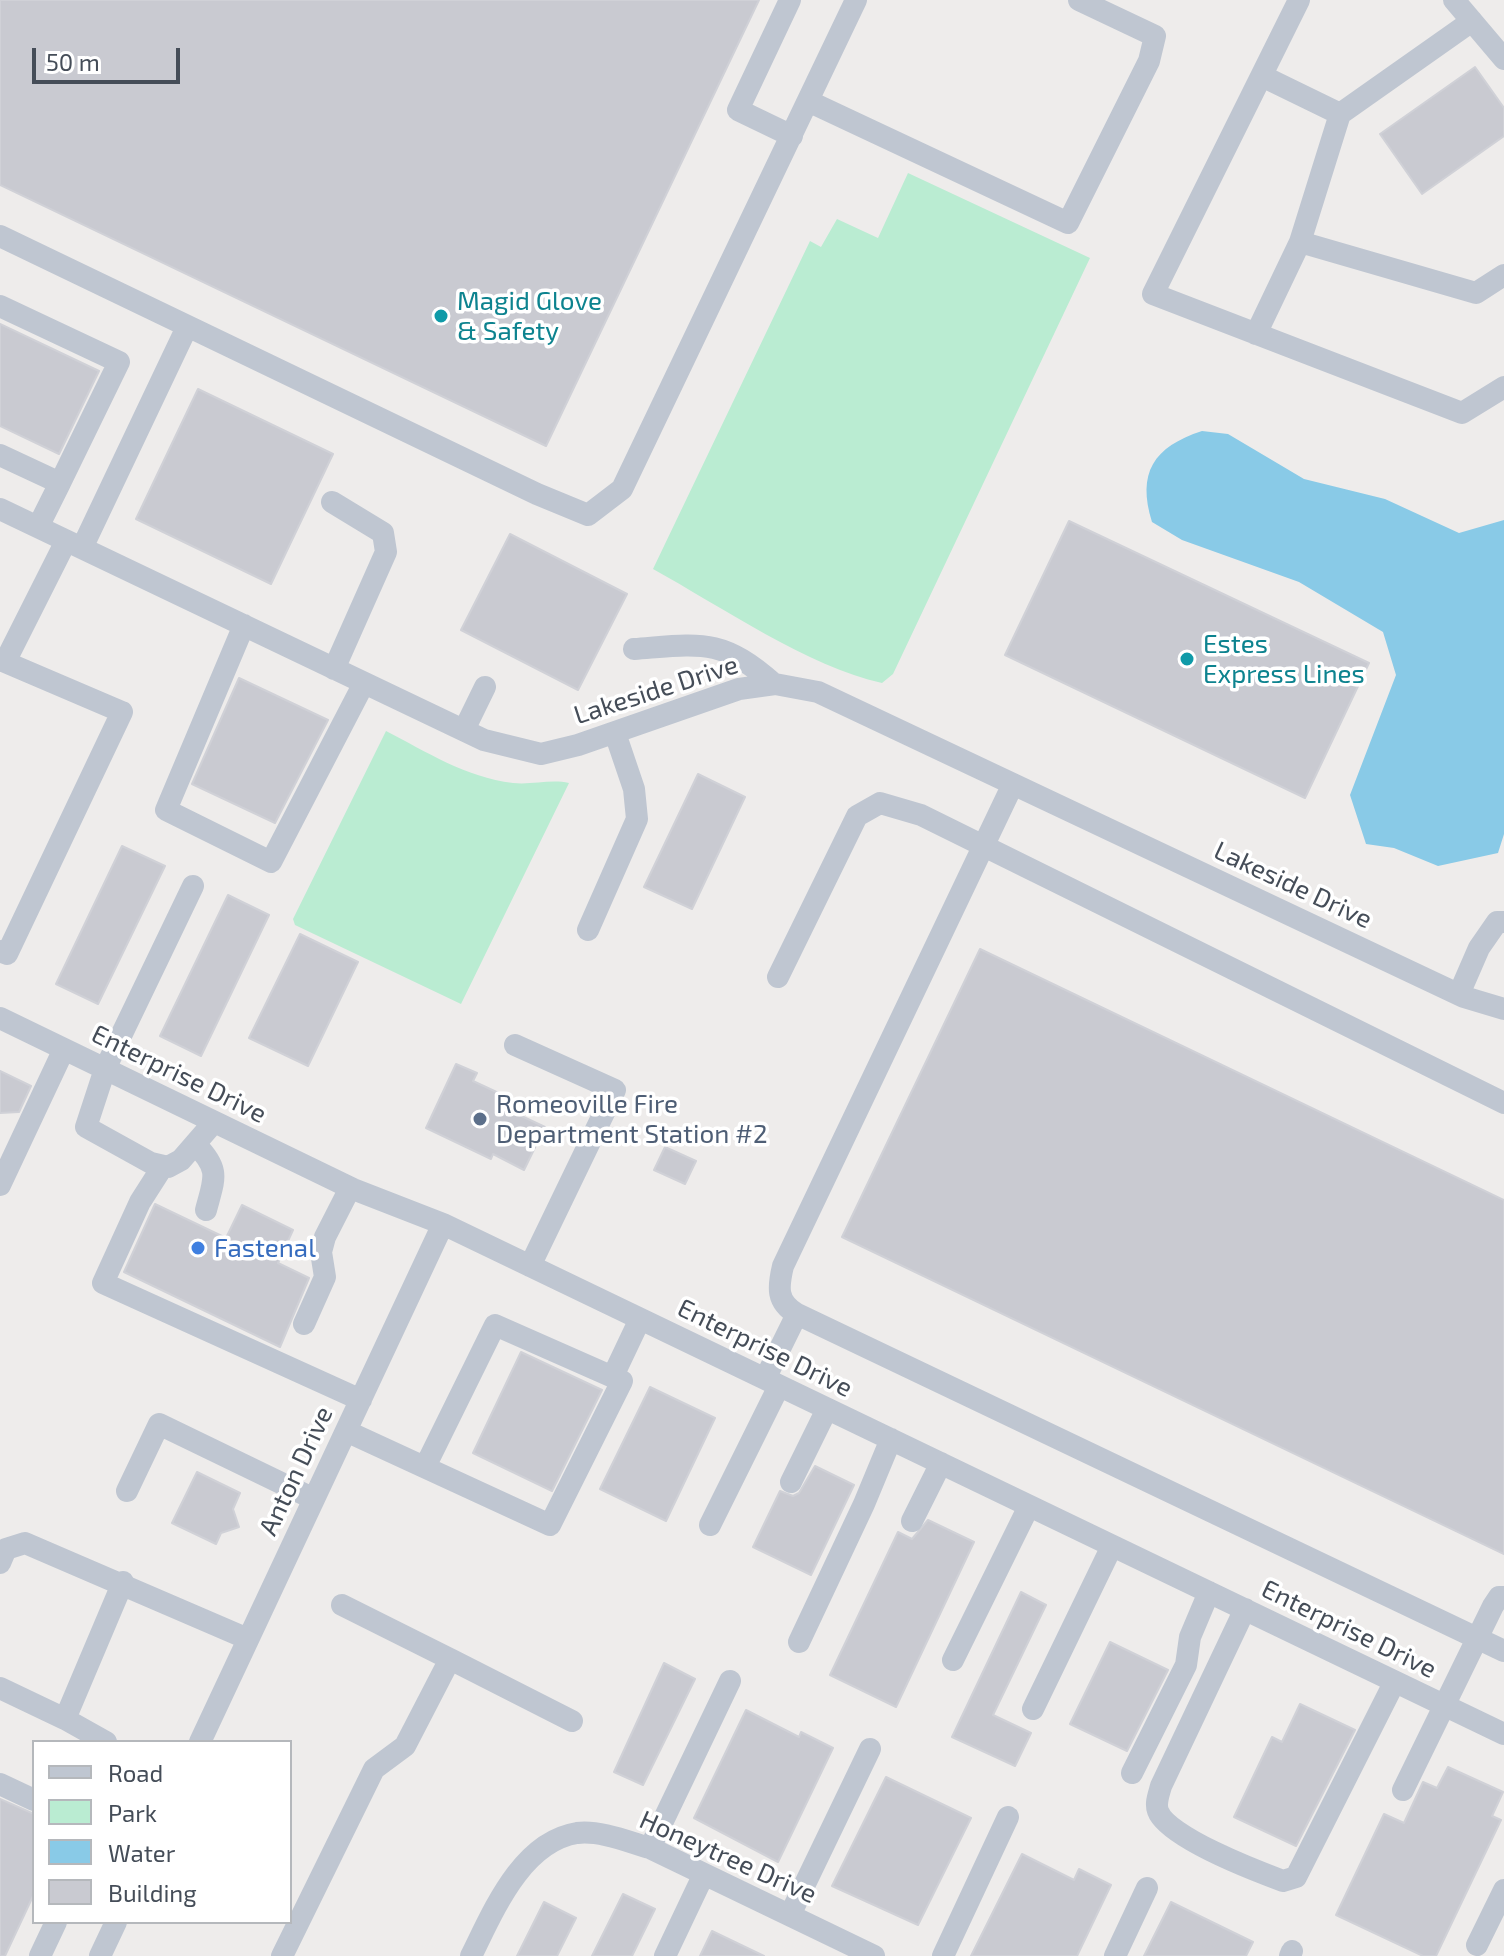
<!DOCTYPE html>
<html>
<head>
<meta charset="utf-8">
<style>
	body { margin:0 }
	#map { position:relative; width:1504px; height:1956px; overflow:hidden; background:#eeeceb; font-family:"Exo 2",sans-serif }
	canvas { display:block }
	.legend { position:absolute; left:32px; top:1740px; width:260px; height:184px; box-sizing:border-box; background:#fff; border:2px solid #b5b8bc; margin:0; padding:10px 14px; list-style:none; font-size:24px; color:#454d58 }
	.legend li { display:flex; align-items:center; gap:16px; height:40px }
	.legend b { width:40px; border:2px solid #b5b8bc }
	.scale { position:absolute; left:32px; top:48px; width:148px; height:36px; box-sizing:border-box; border:4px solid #454d58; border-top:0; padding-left:10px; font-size:24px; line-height:28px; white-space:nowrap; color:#454d58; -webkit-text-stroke:6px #fff; paint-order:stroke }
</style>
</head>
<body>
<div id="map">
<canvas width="1504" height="1956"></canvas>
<ul class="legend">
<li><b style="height:10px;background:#bfc6d1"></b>Road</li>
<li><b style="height:22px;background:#baecd2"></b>Park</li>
<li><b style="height:22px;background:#89cae7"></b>Water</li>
<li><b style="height:22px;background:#c9cad1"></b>Building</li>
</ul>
<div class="scale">50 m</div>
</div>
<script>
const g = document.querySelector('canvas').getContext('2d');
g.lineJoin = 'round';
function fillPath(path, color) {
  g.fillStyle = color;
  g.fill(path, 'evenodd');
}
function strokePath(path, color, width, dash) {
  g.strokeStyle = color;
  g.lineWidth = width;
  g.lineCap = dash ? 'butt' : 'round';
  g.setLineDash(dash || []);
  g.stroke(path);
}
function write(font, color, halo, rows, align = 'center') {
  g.font = font + ' "Exo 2",sans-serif';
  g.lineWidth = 7;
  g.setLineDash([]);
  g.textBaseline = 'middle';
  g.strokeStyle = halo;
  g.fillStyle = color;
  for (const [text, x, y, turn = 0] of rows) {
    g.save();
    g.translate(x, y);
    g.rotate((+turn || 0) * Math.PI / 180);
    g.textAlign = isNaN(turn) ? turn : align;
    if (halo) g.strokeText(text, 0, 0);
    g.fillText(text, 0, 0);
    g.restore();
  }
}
const green = new Path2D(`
	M908,173L1090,258L893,674L882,683C809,667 720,606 653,569L810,241L821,247L837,219L878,238Z
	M386,731C427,752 465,777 513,783C532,785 551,779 569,783L461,1004L295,925L293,919Z`);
const water = new Path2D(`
	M1202,431L1228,434L1304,479L1385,499L1459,533L1504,520V834L1498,853L1438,866L1394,848L1366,844L1350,795L1396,675L1383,632L1299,582L1182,540L1152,522C1137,473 1153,447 1202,431Z`);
const building = new Path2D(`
	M0,0H759L546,446L0,185Z
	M1475,67L1504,108V136L1422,194L1380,134Z
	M0,324L99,371L59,454L0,426Z
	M198,389L333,454L271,584L136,519Z
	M1069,521L1369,663L1305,798L1005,655Z
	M510,534L627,594L578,690L461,630Z
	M239,678L328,720L275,823L192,784Z
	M698,774L745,797L692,909L644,887Z
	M122,846L165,866L98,1004L56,984Z
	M228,895L269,915L201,1056L160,1036Z
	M300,934L358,962L308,1066L249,1038Z
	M980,949L1504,1200V1554L842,1237Z
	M456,1064L477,1073L473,1081L518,1102L513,1112L545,1127L524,1170L493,1154L491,1159L426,1128Z
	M0,1071L31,1086L19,1112L0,1113Z
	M665,1147L696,1161L685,1184L654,1170Z
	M155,1204L226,1238L242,1205L293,1230L278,1263L309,1278L280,1347L124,1272Z
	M521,1352L602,1390L552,1491L473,1453Z
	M650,1387L715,1418L666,1521L600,1489Z
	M815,1466L854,1485L811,1575L753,1547L780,1491L793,1496L799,1493Z
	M197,1472L240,1493L233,1509L239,1527L221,1533L216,1544L172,1523Z
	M928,1520L974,1542L896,1707L830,1675L898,1532L912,1539Z
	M1021,1592L1046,1605L993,1715L1031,1733L1015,1766L952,1737Z
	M1110,1642L1168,1670L1127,1751L1070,1724Z
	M664,1663L695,1679L643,1785L614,1772Z
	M1300,1704L1355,1730L1296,1846L1234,1817L1272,1737L1282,1742Z
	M746,1710L799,1737L801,1732L833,1748L778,1862L694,1818Z
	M1448,1767L1503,1792L1492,1816L1501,1820L1436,1956H1423L1336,1915L1384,1814L1404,1823L1423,1782L1437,1788Z
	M886,1777L971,1818L918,1925L832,1886Z
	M0,1799L34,1814V1894L5,1956H0Z
	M1022,1854L1074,1880L1079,1869L1111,1885L1077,1956H971Z
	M623,1894L655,1909L632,1956H592Z
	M544,1902L576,1918L557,1956H517Z
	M1171,1902L1253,1942L1246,1956H1144Z
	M712,1931L764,1956H700Z`);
const minor = new Path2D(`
	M790,0L738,110L792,136
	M1299,0L1153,294L1462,413L1504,387
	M1454,0L1504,59
	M1472,21L1340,114L1300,242L1476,293L1504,275
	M1262,76L1340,114
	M808,101L1068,223L1149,61L1155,36L1079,0
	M0,236L537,494L588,515L622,489L856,0
	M0,306L119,362L60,483
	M1256,334L1300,242
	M0,455L60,483L38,527
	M332,502L383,533L386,552L334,669
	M0,509L484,740L541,754L578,745L739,689L775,684L818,692L1464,997L1504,1009
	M82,548L187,327
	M244,625L166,810L271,862L364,683
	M634,649C700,644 721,637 774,684
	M464,730L485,687
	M193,886L105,1069L86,1127L151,1163L168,1167L181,1160L214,1122
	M588,930L637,819L634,789L615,733
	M0,951L7,954L122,712L5,662L66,541
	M778,977L857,816L880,803L921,815L1504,1103
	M1459,994L1479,948L1497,922H1504
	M0,1018L353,1189L443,1224L1504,1734
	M515,1045L615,1090L530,1266
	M196,1145C221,1170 214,1179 206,1210
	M163,1166L140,1202L103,1283L361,1400
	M0,1185L64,1049
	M797,1314L1504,1651
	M304,1324L325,1277L321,1252L325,1237L350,1188
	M613,1376L640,1319
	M765,1379L797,1314C776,1302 778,1287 783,1266L1013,784
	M346,1431L550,1525L622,1381L495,1325L425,1467
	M791,1482L827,1409
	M127,1491L159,1424L314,1499
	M912,1521L941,1463
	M710,1525L779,1386
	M0,1563L6,1549L25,1543L248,1639
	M1245,1609L1161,1786C1159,1794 1155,1803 1158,1811C1167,1837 1256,1871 1283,1881L1296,1877L1394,1683
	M799,1642L864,1504L891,1439
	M450,1659L572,1721
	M953,1660L1029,1506
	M0,1688L65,1719L123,1582
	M1033,1709L1112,1546
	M65,1719L106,1742
	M200,1742L443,1224
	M1132,1773L1186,1665L1190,1637L1209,1592
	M0,1784L34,1800
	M1403,1790L1493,1606L1499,1597H1504
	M650,1848L730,1681
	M790,1915L870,1749
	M1477,1945L1504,1890
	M40,1956L56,1922
	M100,1956L116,1922
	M282,1956L374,1769L405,1746L450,1659L342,1605
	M471,1956C493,1912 521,1842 577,1833C600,1830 629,1842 650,1848L874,1956
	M665,1956L703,1876
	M943,1956L1008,1817
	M1115,1956L1147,1888
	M1290,1956L1292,1951`);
const markers = [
	[441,316,8,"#0f9aa8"],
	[1187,659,8,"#0f9aa8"],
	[480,1119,8,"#5c6f8a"],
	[198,1248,8,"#3f7fe0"]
];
const cultureNames = [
	["Magid Glove",457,301],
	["& Safety",457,331],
	["Estes",1203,644],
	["Express Lines",1203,674]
];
const streetNames = [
	["Lakeside Drive",656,690,-18],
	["Lakeside Drive",1293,885,25],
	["Enterprise Drive",179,1074,26],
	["Enterprise Drive",765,1348,26],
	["Anton Drive",296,1471,-65],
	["Enterprise Drive",1349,1629,26],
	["Honeytree Drive",728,1857,24]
];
const serviceNames = [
	["Romeoville Fire",496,1104],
	["Department Station #2",496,1134]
];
const shopNames = [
	["Fastenal",214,1248]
];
fillPath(green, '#baecd2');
fillPath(water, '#89cae7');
fillPath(building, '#c9cad1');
strokePath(building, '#d0d1d7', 2);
strokePath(minor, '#bfc6d1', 22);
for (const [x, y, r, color] of markers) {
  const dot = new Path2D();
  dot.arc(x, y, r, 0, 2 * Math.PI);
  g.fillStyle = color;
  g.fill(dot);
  strokePath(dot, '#fff', 3);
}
write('26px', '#0d838f', '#fff', cultureNames, 'left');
write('26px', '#454d58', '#fff', streetNames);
write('26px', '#4e5e75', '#fff', serviceNames, 'left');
write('26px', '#366cbe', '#fff', shopNames, 'left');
</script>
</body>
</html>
